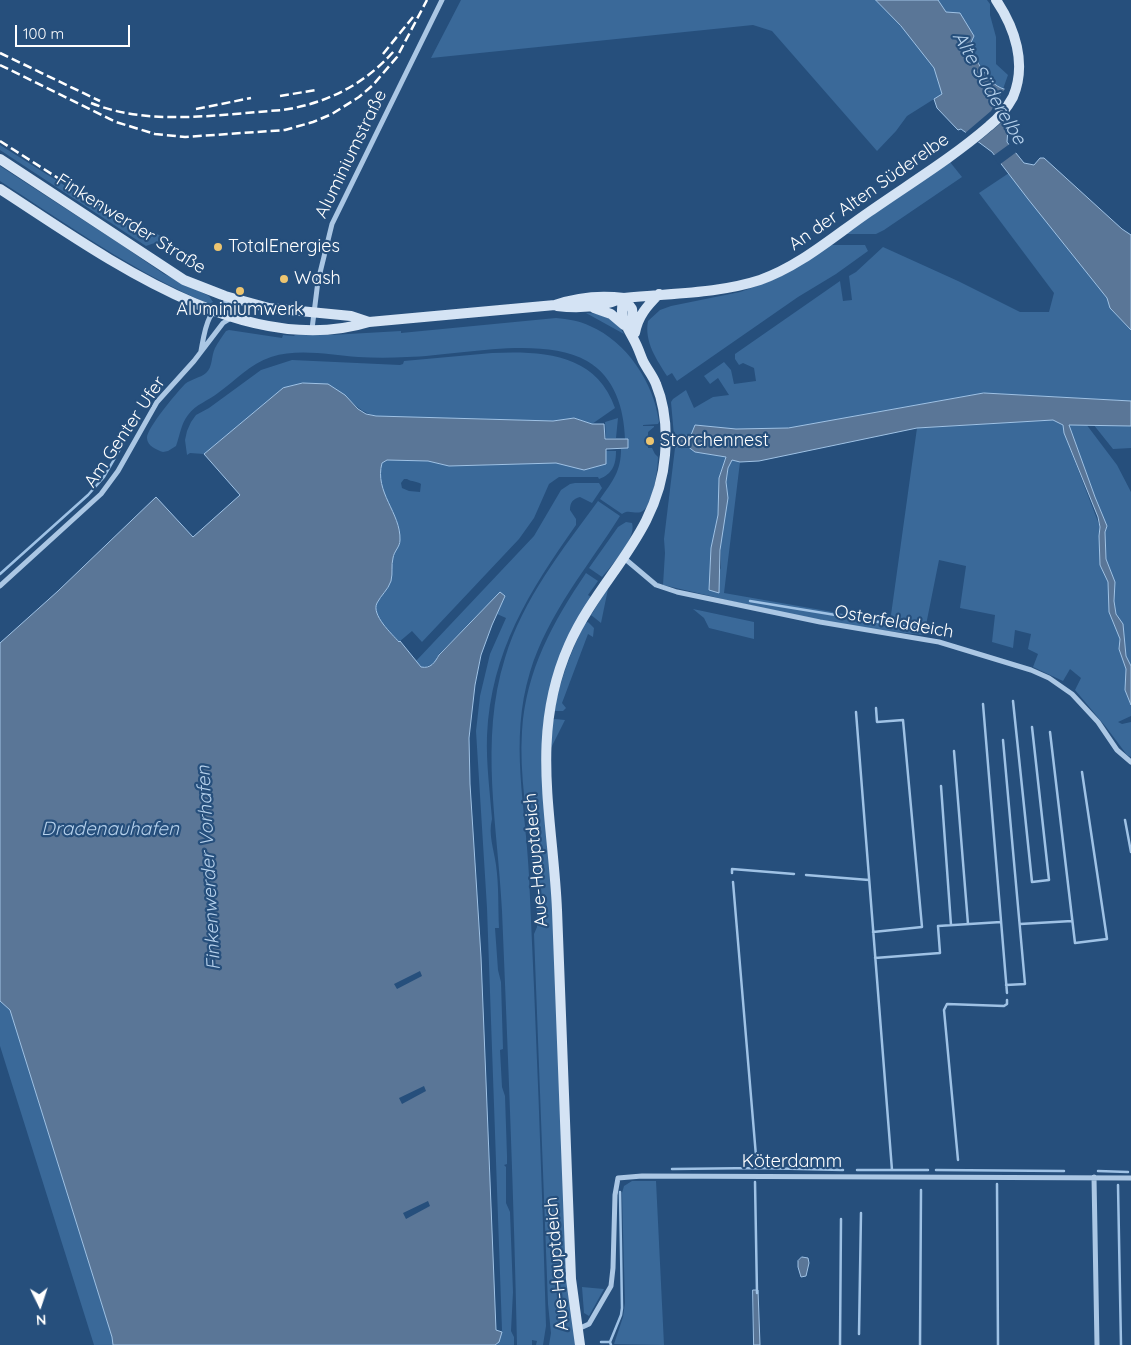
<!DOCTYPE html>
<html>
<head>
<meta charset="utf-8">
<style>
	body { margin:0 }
	#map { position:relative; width:1131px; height:1345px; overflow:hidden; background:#264f7c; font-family:Quicksand,sans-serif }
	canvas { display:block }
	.north { position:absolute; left:15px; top:1280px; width:50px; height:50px; -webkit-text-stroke:4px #264f7c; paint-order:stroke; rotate:176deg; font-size:14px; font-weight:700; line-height:20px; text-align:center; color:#fff }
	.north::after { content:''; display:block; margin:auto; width:18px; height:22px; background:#fff; clip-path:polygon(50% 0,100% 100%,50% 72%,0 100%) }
	.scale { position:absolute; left:15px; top:25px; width:115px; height:22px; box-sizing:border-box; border:2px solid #fff; border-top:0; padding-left:6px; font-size:15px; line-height:18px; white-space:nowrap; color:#fff; -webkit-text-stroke:4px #264f7c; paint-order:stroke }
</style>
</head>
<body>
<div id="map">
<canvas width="1131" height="1345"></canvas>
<div class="north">N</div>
<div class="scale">100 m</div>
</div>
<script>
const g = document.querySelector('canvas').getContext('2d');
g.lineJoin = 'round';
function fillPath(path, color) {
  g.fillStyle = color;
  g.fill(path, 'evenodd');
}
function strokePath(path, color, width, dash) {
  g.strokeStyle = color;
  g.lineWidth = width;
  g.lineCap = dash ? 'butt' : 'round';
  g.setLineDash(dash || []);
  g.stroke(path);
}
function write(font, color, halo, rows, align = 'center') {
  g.font = font + ' Quicksand,sans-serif';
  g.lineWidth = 4.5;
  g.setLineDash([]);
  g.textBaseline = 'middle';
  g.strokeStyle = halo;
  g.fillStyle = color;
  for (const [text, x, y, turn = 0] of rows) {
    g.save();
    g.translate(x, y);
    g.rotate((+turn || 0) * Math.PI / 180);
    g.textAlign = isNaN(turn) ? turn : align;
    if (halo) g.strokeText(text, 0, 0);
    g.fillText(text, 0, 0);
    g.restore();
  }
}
const green = new Path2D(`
	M461,0H876L901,26L934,68L942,94L907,116L896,131L877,151L772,31L753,25L431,58Z
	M938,0H987L990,4V15L996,37V64L1008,75L1003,89L991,82L969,47L974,36L946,12Z
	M0,145L123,222L126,217L159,235L169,238L146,246L0,150Z
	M950,162L962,177L884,230L876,234H845Z
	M0,166L120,244L164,274L209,296L213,302L209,304C134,272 68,225 0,181Z
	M1009,173L1107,298L1110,308L1131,330V401L984,393L788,428L736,429L695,425L691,435L685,437L684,435L674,436L671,402L673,399L686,390L694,408L713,397L729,395L718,378L710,384L704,376L724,362L731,370L734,384L756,381L754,368L743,363L739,365L735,359V354L840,281L843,301L852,300L849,276L856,272L883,247L958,281L1020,312H1049L1054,293L979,193Z
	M830,245H865L868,251L836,274L798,297L677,381L672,373L667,376C657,360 644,342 648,321L660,310L671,306L740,292L765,283L784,275Z
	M586,313C602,313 616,319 624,334Z
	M556,318C568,319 580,321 590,326C627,342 654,383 659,422L658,424L643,425V426H654V427L648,432V448H652L655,454L658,457C658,468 653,508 641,512C634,514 628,509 622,514L600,499C613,481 621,471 621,449L628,448V439H625C624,409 615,377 587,361C540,335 459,356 407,357C391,358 374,358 358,357C330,355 299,348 271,357C250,364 236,380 218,393C208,401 196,404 188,415C181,424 180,435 176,446L168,451L163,452C157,450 147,446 147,438C146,429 178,391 185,384C191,379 200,378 206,373C213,367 211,356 215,348C218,342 222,337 226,331L229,330L282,338L283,335L294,336L295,335H331L401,331V333Z
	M492,353C542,351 596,353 615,408L592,424L574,418L553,421L376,416C362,413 355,405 345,395L283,388L204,454L190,453L187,455L185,440L187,431L191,422L196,415L209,408L261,370L292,360L400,365L403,364L404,361Z
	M618,418L616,438H606L605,422Z
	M1053,420L1063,425L1064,433L1100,527L1099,536L1100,565L1108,582L1109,612L1120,639L1119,649L1126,669L1125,690L1131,705V716L1118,722L1122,724L1131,722V757L1127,755L1106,727L1075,690L1081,678L1070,669L1063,681L1033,667L1038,654L1028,649L1031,634L1015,630L1013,648L992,642L995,615L960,608L966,566L939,560L924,635C836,627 749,605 663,585L665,553L664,539L675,448H691L695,452L726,457L719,478L718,515L711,548L709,590L721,568V533L728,498L726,482L728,468L732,459L740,462L724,593L890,622L917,428Z
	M1086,424L1117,465L1131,492V666L1126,656L1123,625L1116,614L1114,601L1115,582L1106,559L1105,532L1107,526L1095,497L1069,425Z
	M1093,424L1131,426V448L1113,449Z
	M605,451H616C616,464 613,474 599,479L598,477H559L549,484L534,518L519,539L422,642L412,631L399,642C392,634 371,615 376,604C380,596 388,591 391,581C393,574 391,566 393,558C395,549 402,540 399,529C393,505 375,489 382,463L387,460L428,461L449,466L556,463L584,470L606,464ZM404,479H407C412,482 417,481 421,484L420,492L409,491L402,488L401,483Z
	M575,483H599L602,488L592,503L580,497C573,499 570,502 570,510L576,519V525C529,592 491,651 487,736C486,763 490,792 492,819C488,834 494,850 496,865C499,886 498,907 499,928H495L498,970L501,982L503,1049L500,1050L502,1087L505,1096L507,1156V1164L504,1165L506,1167V1203L510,1212L513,1292L511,1331L514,1337V1345H495L499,1342L502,1330L487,908L476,731L480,696L490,654L506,618L497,614L505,596L500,592L439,654L434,664L422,668L416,661L534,536L561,490L570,484Z
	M598,501L620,516C588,567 548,613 530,672C509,741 526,807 529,876C536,1026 542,1176 546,1326L543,1345H536L537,1341L532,1340V1345H517C514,1200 508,1055 502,911C498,827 479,741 505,658C523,599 562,550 598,501Z
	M626,522L632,523C637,538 611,566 602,577L589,568L618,527Z
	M586,573L598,581L588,595L591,597L543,730C538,792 551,853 554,915C561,1058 569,1202 576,1345H549L551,1333L548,1304L534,934L537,927L536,872L532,865C528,821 519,775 522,731C526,670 553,622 586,573Z
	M608,588V589L601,623L591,615Z
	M693,609L754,622V639L709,628L704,618Z
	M588,622L594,628L593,637L588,634L562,703L566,708L563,711H555L554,710C561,678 571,651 585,623Z
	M555,719L565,720L550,750L552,720Z
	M0,1001L10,1010L112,1337L113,1345H94L0,1046Z
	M632,1181H656L664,1345L614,1344L623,1317L625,1303L622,1193L624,1186Z
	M582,1287L604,1289L589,1316L584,1313Z`);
const water = new Path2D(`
	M876,0H938L946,12L960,13L974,36L969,47C979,63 988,87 1008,90L1009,116L1007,142L1024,163L1034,165L1040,158H1044L1122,229L1131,235V330L1110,308L1107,298L1028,199L992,152L961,129L958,130L937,108L934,99L942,94L934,68L901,26Z
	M303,383L328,384L345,395L358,409L366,414L376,416L553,421L574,418L592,424H604L605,439H628V448L606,449V464L584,470L556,463L449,466L428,461L387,460L382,463C374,492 401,513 400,540C400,547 394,551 393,558C391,565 393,573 391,581C388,590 381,595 377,603C371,615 392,634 399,642L400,641L421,667C431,669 435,662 439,655L500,592L505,596L492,625L481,655L475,685L469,738L470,784L481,957L496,1330L502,1332L499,1342L495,1345H113L112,1337L10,1010L0,1001V643L58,591L156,497L193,537L240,495L204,454L283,388Z
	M984,393L1131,401V426L1069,425L1095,497L1107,526L1105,532L1106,559L1115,582L1114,601L1116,614L1123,624L1126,656L1131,666V705L1125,690L1126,669L1119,649L1120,639L1109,612L1108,582L1100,565L1099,536L1100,527L1098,517L1064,433L1063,425L1053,420L917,428L759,461L740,462L732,460L728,468L726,482L728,498L720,550L719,593L709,590L711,548L718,515L719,478L726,457L695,452L687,446L674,447V438L691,435L695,425L736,429L788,428Z
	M802,1257L808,1258L809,1263L806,1276L801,1277L798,1267V1261Z
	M753,1290H758L760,1345H754Z`);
const pier = new Path2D(`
	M1006,87L1011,89L1012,111L1001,123L977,143L964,134L991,111Z
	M1011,143L1018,151L999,165L993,156Z
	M420,971L422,976L397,989L394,984Z
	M424,1086L426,1091L402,1104L399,1098Z
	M428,1201L430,1206L406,1219L403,1213Z`);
const stream = new Path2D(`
	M0,574L88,495L104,477L123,444
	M750,601L921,629
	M1013,701L1032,882L1049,880L1032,727
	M983,704L1007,993
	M856,712L892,1170
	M1050,732L1075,943L1107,939L1082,772
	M1003,740L1025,984L1006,985
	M954,751L968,924
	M941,786L951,925
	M1125,820L1131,852
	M732,873V869L794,874
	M806,875L869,880
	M733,882L757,1168
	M1020,924L1072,921
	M873,932L922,927L903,720L877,722L876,708
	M875,958L940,953L938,926L1001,922
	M958,1160L944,1010L947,1004L1004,1006L1007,1004V1000
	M672,1169L757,1168L843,1170
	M857,1170H928
	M936,1170L1064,1171
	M1098,1171L1128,1172
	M755,1182L757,1293
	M997,1184L998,1345
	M1118,1185L1121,1345
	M859,1334L861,1213
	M601,1342H610L611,1345
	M610,1342L621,1315L622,1308L620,1192
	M840,1345L841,1219
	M920,1345L921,1190`);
const street = new Path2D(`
	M312,329L318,281L332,224L442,0
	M201,351C205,329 207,306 232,301
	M624,558L656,585L677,592L820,622L939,642L1031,670L1049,678L1072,694L1098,722L1117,750L1131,762
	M0,586L101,494L118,471L157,402L194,361L223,323L231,318
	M1094,1177L1097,1345
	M578,1329L589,1324L611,1286L613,1268L615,1195L618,1178L642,1176L1131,1178`);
const secondary = new Path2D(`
	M0,159L184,280L225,296L269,308L351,316L369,322
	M0,189C101,254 243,361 369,322L555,305C578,297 601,295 624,298C669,293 717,294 760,280C800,266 834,236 869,212C909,184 952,158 989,126C999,118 1007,108 1013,97C1027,64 1015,28 996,0
	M624,298L632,309L634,327
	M557,306C580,309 602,307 623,298
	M594,308L611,314L624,325
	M635,333C638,316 647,306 659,294
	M580,1345L571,1279L557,910C553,817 529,735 569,645C599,577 659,534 665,455C667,432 665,406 656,384C653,376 647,369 643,361C640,354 638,347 634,340C626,324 618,317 624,298`);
const rail = new Path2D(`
	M0,53L100,101
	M383,54L413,17
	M0,65L116,122L155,134L185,137L285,130L313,122L332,114L359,97L373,85L397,57L427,0
	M280,96L316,90
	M91,103C150,127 221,114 283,110C327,103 364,85 394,51
	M196,109L251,98
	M0,141L119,217`);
const markers = [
	[218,247,5,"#edc570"],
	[284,279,5,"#edc570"],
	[240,291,5,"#edc570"],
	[650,441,5,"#edc570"]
];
const streetNames = [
	["Aluminiumstraße",351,154,-64],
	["An der Alten Süderelbe",869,192,-35],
	["Finkenwerder Straße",131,224,32],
	["Am Genter Ufer",125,432,-56],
	["Osterfelddeich",894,622,10],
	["Aue-Hauptdeich",536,860,-95],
	["Köterdamm",792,1162],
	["Aue-Hauptdeich",557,1264,-95]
];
const poiNames = [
	["TotalEnergies",228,247],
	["Wash",294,279],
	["Aluminiumwerk",240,310,"center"],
	["Storchennest",660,441]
];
const waterNames = [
	["Alte Süderelbe",989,88,60],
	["Dradenauhafen",110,829],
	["Finkenwerder Vorhafen",209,868,-93]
];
fillPath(green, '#3a6999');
fillPath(water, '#5a7697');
strokePath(water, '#9fc2e5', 1);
fillPath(pier, '#264f7c');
strokePath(stream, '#9fc2e5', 2.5);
strokePath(street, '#abc7e4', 5);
strokePath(secondary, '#d4e3f4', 10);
strokePath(rail, '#fff', 2.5, [9, 4]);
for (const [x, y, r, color] of markers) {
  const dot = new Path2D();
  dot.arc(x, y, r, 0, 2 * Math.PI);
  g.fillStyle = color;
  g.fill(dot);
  strokePath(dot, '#264f7c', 2);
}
write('18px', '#fff', '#264f7c', streetNames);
write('18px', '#fff', '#264f7c', poiNames, 'left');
write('italic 19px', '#b6d1ec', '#264f7c', waterNames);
</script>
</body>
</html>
